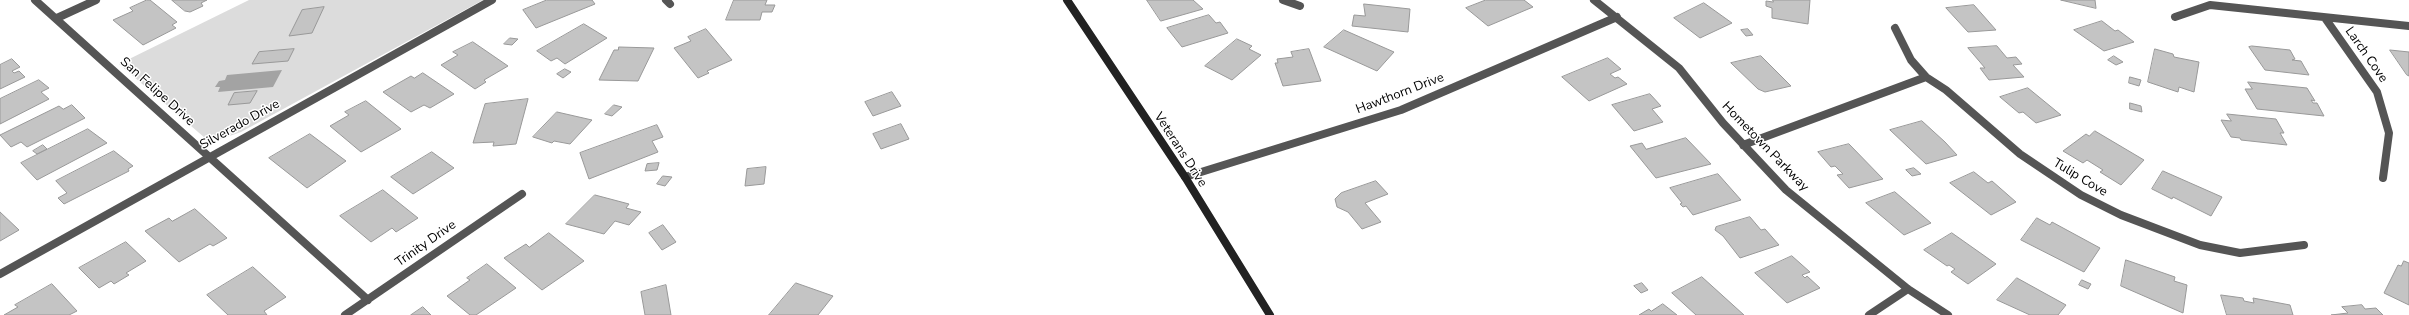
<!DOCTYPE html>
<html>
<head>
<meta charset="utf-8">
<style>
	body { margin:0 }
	canvas { display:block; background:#fff }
</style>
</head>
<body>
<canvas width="2409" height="315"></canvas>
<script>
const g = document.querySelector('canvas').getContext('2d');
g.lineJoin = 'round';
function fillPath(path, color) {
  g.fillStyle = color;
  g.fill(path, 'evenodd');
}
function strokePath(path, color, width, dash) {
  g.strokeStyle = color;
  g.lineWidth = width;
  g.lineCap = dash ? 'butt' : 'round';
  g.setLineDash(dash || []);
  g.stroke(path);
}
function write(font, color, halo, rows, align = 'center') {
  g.font = font + ' "Nunito Sans",sans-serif';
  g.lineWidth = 3;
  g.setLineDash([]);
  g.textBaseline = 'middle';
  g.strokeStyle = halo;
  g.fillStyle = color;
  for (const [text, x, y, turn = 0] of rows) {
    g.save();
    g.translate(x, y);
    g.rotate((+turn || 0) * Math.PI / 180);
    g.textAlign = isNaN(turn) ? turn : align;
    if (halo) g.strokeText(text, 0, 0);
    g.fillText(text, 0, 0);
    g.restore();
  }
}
const green = new Path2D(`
	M249,0H483L241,132L221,139L205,138L119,64Z`);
const water = new Path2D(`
	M282,70L273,87L218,92L220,87H215L219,81L225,80L227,75Z`);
const building = new Path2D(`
	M147,0H150L177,22L172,25L176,28L143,45L113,20L133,11L130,8Z
	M172,0H207L201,3L203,6L190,12L185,11Z
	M547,0H592L595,4L536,28L523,10Z
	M734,0H767L765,5H775L772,12H762L760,20H726Z
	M1147,0H1193L1203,9L1161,21Z
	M1486,0H1524L1533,7L1488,26L1466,8Z
	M1773,0H1810L1808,24L1772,18V8L1766,6V1L1773,2Z
	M2061,0H2095L2096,8Z
	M1704,3L1732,23L1700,38L1674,18Z
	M1364,4L1410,9L1408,32L1352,26L1354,15L1365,16Z
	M1974,5L1996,30L1968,32L1946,8Z
	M324,7L312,33L289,36L302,10Z
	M1209,15L1216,23L1220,22L1228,33L1182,47L1167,28Z
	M2102,21L2115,31L2118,30L2134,42L2104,51L2074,30Z
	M584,24L607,38L565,64L557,58L551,61L537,51Z
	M706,29L732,60L707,71L709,73L698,78L674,48L691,41L688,37Z
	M1748,29L1753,35L1746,36L1741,30Z
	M1344,30L1394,52L1377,71L1324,47Z
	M510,38L518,39L512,45L504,44Z
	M1237,39L1252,46L1249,49L1261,55L1232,80L1205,66Z
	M473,42L508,66L484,80L486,82L475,89L441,65L458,55L453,52Z
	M1997,46L2007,58L2016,57L2022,64L2013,65L2024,77L1989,80L1980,68H1985L1968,48Z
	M2252,46L2290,50L2295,59L2292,60L2301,61L2309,75L2265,70L2249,47Z
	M619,47L654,48L638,81L599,80L614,50H618Z
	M294,49L288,61L252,64L259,52Z
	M1309,49L1321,81L1283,86L1275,63H1278L1277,59L1293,57L1291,52Z
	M2155,49L2173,54L2174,57L2199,62L2194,92L2179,87L2178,92L2148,82Z
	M2390,50L2409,52V76L2407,75Z
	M1761,56L1791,86L1765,92L1758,89L1731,63Z
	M2114,56L2123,62L2116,65L2108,60Z
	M1608,58L1621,69L1610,74L1615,78L1618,77L1627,84L1589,101L1562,77Z
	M12,59L20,67L12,71L14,73L19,71L25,77L0,89V65Z
	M565,69L571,72L563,78L557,74Z
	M423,73L454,94L430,108L424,105L411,112L383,92L411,76L414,78Z
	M2130,77L2141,80L2139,86L2129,83Z
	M39,80L49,88L41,92L49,99L0,124V99Z
	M2248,82L2307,88L2315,101L2311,100L2313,103H2317L2324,116L2257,109L2245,89H2252Z
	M2028,88L2061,115L2036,123L2023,112L2019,113L2000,97Z
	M257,91L250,103L228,105L234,93Z
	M892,92L901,106L873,116L865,102Z
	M1650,94L1661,106L1652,109L1663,122L1634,131L1612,105Z
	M528,99L516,144L493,146L494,142L473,143L485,104Z
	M366,101L401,129L361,152L330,126L349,115L345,112Z
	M2130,103L2141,106L2142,112L2130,109Z
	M72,105L85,118L27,147L21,142L11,147L0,135L59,106L63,109Z
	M614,105L622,107L612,116L605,114Z
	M557,112L592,120L570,144L554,141L552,143L533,137Z
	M2227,114L2276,119L2284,133H2280L2287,145L2241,140L2240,138L2231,137L2221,120L2231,121Z
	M1922,121L1945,142L1957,155L1926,164L1890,130Z
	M901,124L909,139L881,149L873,134Z
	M657,125L663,137L652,141L658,152L589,179L580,153Z
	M88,129L107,143L37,180L21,163Z
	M2095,131L2144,160L2121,185L2100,172L2103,170L2087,160L2083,163L2063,151L2086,134L2089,136Z
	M310,134L346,161L307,188L269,158Z
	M1686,138L1711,164L1656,178L1630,146L1642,143L1646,149Z
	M1849,144L1883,179L1849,188L1837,175L1843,174L1835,166L1831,167L1818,152Z
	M43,145L47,149L37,154L33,151Z
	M114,151L133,166L128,169L129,171L64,204L58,198L67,193L56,181Z
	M432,152L454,168L413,194L391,177Z
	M659,163L657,170L645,171L647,164Z
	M766,167L764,184L745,186L747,169Z
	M1914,168L1921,174L1912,176L1906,170Z
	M2163,171L2222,197L2211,216L2173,197L2172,199L2152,189Z
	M1974,172L1988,183L1992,181L2016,202L1991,215L1950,183Z
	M1718,174L1741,200L1693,215L1686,206L1683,207L1680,204L1682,203L1670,188Z
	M663,176L672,177L665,186L657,184Z
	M1376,181L1388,194L1365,203L1381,222L1362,229L1348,212L1337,207L1335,199L1341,193Z
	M383,190L418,218L396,232L392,228L371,242L340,216Z
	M1895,192L1931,223L1904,235L1866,203Z
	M595,195L629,204L626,208L641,212L629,225L615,221L604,234L566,224Z
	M195,209L227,238L213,246L210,244L179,262L145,231L169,218L172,221Z
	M0,212L19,230L0,241Z
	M1750,217L1761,230L1765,229L1779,245L1740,258L1723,236L1715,230L1716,227Z
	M2037,218L2050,225L2052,222L2100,248L2084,272L2021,240Z
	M663,225L676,242L662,250L649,233Z
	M549,233L584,261L542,290L504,258L526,244L529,247Z
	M1952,233L1996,264L1968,284L1951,272L1955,269L1949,265L1947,266L1924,250Z
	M126,242L146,261L126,273L129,275L114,284L111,281L99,288L79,268Z
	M1792,256L1810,272L1802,275L1805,278L1807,276L1820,288L1787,303L1755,273Z
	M2126,260L2175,277L2174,281L2187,285L2183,313L2121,286Z
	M2404,261L2409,263V305L2384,293L2398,265L2401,266Z
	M487,264L516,288L476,315H470L447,296L470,280L467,278Z
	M253,267L286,297L264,311L267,315H228L207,295Z
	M1702,277L1744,315H1696L1672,293Z
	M2017,278L2066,305L2058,315H2030L1997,300Z
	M2082,280L2091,284L2088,289L2079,285Z
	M796,283L833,296L818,315H769Z
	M1642,283L1648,290L1641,293L1634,286Z
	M52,284L77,311L69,315H4L18,307L15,305Z
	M666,285L671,315H645L641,292Z
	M2221,295L2243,298L2244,301L2254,303L2253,298L2290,305L2293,315H2227Z
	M1663,304L1677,315H1639L1649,309L1651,311Z
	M2362,305L2365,309L2376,308L2383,315H2331L2348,313L2342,307Z
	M423,307L431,315H411Z`);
const minor = new Path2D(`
	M35,0L368,300
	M666,0L670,4
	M1283,0L1300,6
	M1594,0L1679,68L1723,123L1786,190L1908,289L1948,315
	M2175,17L2210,5L2409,26
	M57,18L96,0
	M2325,18L2377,92L2389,133L2383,178
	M1895,28L1911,60L1926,77L1946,90L2020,154L2081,195L2121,215L2200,245L2240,253L2304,245
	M1743,145L1926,77
	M1185,177L1401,110L1617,17
	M0,274L492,0
	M345,315L522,194
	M1869,315L1908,289`);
const secondary = new Path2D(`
	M1067,0L1185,177L1270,315`);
const streetNames = [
	["Larch Cove",2366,55,55],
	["San Felipe Drive",157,92,42],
	["Hawthorn Drive",1400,94,-21],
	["Silverado Drive",240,125,-29],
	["Hometown Parkway",1765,147,46],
	["Veterans Drive",1180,150,57],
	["Tulip Cove",2080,178,31],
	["Trinity Drive",426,244,-35]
];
fillPath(green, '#dcdcdc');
fillPath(water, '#a3a3a3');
fillPath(building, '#c4c4c4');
strokePath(building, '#999', 1);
strokePath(minor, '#555', 8);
strokePath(secondary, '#222', 8);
write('13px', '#000', '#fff', streetNames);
</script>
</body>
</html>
